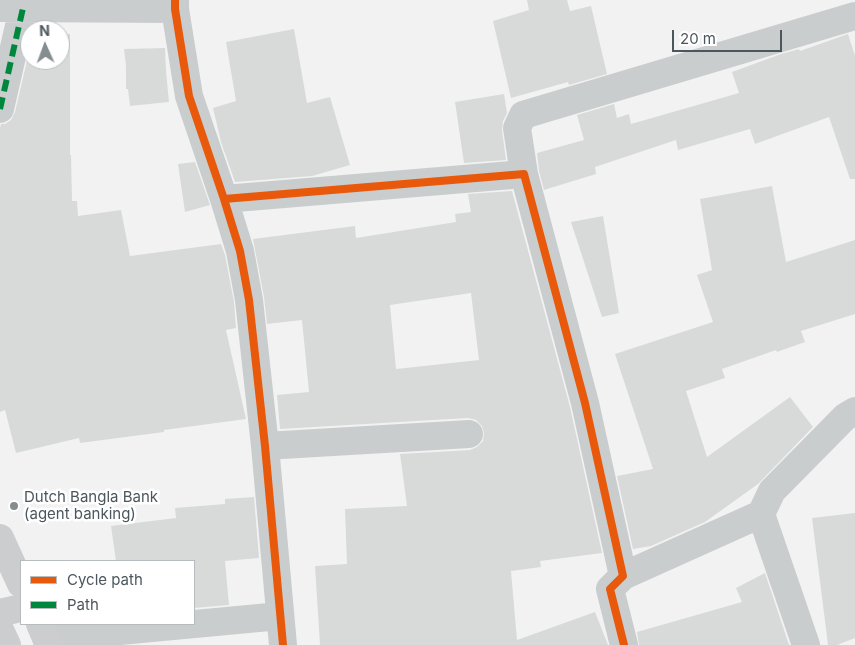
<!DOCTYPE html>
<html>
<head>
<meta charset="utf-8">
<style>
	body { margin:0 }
	#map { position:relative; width:855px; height:645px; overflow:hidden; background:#f2f2f2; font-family:Inter,sans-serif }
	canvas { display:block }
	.legend { position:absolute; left:20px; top:560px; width:175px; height:65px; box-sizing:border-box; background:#fff; border:1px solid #b7bcbe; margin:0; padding:6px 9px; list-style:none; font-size:15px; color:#4b575d }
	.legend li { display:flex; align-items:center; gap:10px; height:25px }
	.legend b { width:25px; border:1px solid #b7bcbe }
	.north { position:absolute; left:20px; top:20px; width:50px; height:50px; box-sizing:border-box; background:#fff; border:1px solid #b7bcbe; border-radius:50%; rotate:358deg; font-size:14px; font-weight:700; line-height:20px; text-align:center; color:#4b575d }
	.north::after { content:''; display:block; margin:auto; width:18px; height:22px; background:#858d91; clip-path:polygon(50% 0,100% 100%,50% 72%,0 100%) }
	.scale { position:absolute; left:672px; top:30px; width:110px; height:22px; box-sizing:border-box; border:2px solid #4b575d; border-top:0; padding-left:6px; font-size:15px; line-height:18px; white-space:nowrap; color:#4b575d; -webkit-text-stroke:4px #fff; paint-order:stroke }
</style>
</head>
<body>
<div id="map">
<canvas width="855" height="645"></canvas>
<ul class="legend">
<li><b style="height:6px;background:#e8590c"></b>Cycle path</li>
<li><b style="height:6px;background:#00873e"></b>Path</li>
</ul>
<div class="north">N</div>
<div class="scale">20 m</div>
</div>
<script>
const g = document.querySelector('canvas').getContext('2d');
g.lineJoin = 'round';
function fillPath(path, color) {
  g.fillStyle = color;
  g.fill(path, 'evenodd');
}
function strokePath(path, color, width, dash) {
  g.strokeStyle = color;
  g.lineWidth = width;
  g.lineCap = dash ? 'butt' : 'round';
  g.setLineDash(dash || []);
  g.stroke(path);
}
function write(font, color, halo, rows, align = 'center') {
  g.font = font + ' Inter,sans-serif';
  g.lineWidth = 5;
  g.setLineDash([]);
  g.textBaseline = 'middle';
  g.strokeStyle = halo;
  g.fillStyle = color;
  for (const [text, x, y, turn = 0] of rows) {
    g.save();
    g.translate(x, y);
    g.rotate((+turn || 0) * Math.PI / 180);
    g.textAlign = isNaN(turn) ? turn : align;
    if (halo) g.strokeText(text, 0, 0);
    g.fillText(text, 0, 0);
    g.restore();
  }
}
const building = new Path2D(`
	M527,0H567L570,11L591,6L607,74L569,85L568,82L511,98L493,21L529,10Z
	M35,24H52V30H34Z
	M294,29L307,103L330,97L350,165L312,176L235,182L221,142L213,108L236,101L226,42Z
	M60,34H70V155H71L72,201H77L78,216L121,210L130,256L221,244L225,255L234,302L236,328L226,330L246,419L164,430V432L80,443L79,438L16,453L5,410L0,412V128L1,124H5L11,120L15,112L30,48V60H60Z
	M848,34L855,56V179H850L829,117L755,144L750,129L678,150L676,140L595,167L596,174L544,190L539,171L537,153L584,140L577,115L614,104L617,118L629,114L631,124L739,93L732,72L781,54L799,49L800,51Z
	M165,48L166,71L169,102L130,106L128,89H126V66L124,49Z
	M504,94L507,113L503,121L502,130L506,160L464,163L455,102Z
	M195,162L210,205L185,212L178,164Z
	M772,186L786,262L855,240V314L801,331L805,342L777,352L776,350L722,369L725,378L686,391L707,457L790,397L813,427L758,484L705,522L651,546L633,549L617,476L653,469L615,354L713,322L697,275L712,270L700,199Z
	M512,191L570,407L602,553L540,561L541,567L511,571L517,640L595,612L608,645H320L315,566L347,564L345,509L407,506L400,454L470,450L477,447L483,441L484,433L482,426L476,420L468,418L280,429L277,395L309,392L302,320L267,324L264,297L253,239L355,226L356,238L456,222L455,214L471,212L468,194ZM471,293L479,360L396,369L390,305Z
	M603,216L619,313L602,317L571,222Z
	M254,497L259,558L225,561L229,605L194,608V561H116L111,526L176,518L175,508L225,504V499Z
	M855,513V638L837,645H828L812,518Z
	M765,573L789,645H639L637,632L742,602L736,588Z`);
const street = new Path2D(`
	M175,0V9L189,96L224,199L240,251L249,300L265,446L283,645
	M0,8L175,9
	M0,109L23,8
	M524,174L517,128L523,115L855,16
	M224,199L524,174L585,403L623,576L610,589L624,645
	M265,446L469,434
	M761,514L772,491L845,417L855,411
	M623,576L761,514L806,645
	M46,638L280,616`);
const secondary = new Path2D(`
	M0,538L21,584
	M0,613L21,608
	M40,624L49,645
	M0,630L7,645`);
const quiet = new Path2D(`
	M0,109L23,8`);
const cycleway = new Path2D(`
	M175,0V9L189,96L224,199L240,251L249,300L265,446L283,645
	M224,199L524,174L585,403L623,576L610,589L624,645`);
const markers = [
	[14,506,5,"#858d91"]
];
const poiNames = [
	["Dutch Bangla Bank",24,497],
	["(agent banking)",24,514]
];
fillPath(building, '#d8dada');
strokePath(street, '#cacdce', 28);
strokePath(secondary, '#cbcdcf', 28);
strokePath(quiet, '#00873e', 6, [12, 6]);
strokePath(cycleway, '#e8590c', 8);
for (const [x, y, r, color] of markers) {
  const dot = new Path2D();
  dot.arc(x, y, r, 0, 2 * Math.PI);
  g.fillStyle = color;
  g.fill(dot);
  strokePath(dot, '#fff', 2);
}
write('15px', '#4b575d', '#fff', poiNames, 'left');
</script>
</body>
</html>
